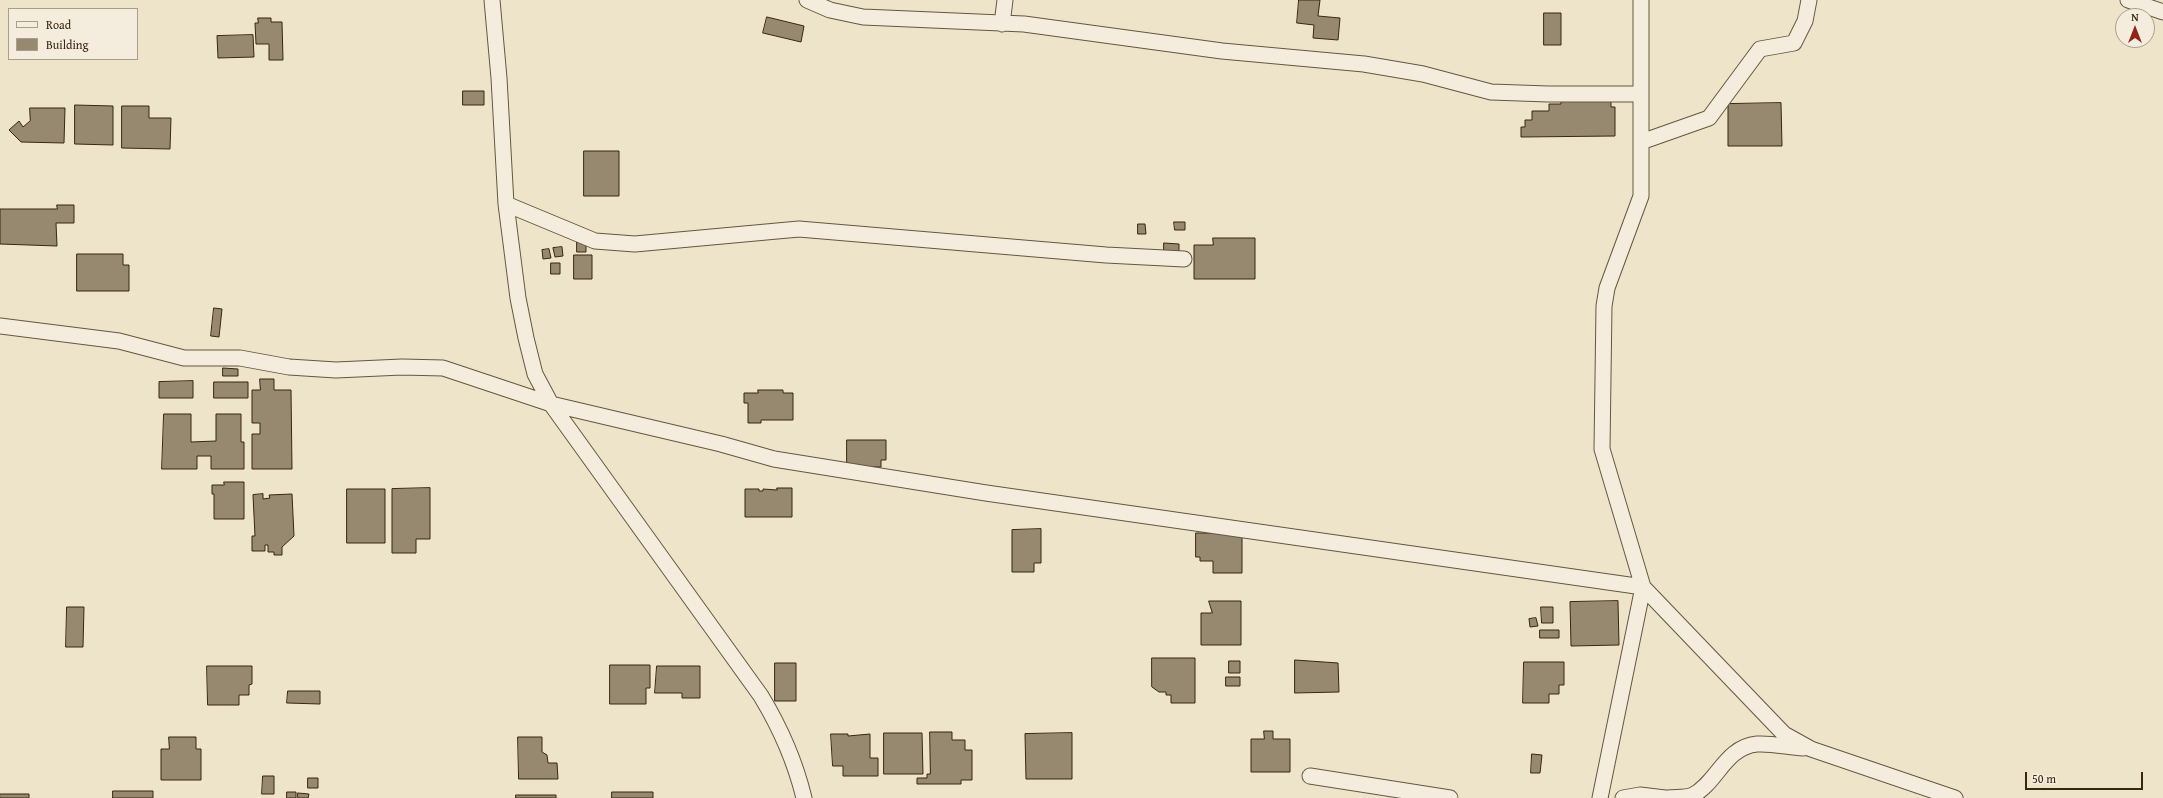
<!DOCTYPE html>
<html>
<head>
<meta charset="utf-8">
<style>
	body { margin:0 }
	#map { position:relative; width:2163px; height:798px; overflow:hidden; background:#eee4ca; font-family:"Gentium Book Plus",serif }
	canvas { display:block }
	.legend { position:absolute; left:8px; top:8px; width:130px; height:52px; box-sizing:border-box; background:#f4eddd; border:1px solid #a99d8b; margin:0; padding:5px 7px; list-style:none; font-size:12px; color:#39260f }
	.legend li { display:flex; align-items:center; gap:8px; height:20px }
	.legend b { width:20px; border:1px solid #a99d8b }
	.north { position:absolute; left:2115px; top:8px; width:40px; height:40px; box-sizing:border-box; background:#f4eddd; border:1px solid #a99d8b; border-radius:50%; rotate:0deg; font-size:11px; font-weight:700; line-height:16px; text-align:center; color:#39260f }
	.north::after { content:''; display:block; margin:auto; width:14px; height:18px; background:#8f2418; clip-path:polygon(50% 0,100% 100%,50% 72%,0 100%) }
	.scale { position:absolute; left:2025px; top:772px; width:118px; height:18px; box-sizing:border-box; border:2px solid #39260f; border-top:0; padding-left:5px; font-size:12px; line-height:14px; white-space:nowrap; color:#39260f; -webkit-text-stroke:3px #f4eddd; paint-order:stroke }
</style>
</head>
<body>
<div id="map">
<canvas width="2163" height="798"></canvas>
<ul class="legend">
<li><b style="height:5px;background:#f4eddd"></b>Road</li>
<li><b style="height:11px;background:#978970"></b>Building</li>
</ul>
<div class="north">N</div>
<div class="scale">50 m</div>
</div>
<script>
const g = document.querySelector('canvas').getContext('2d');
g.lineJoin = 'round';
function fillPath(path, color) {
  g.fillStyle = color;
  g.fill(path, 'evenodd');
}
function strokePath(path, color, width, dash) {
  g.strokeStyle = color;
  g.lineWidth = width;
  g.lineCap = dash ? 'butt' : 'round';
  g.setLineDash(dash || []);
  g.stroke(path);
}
const building = new Path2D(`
	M1299,0H1320L1318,16L1340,18L1338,40L1313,38L1314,25L1297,23Z
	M1544,13H1561V45H1544Z
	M767,17L804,26L801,42L763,33Z
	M258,18H271V22H282L283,60H269V44H256L255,23H258Z
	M253,35L254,57L218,58L217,36Z
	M463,91H484V105H463Z
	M1611,101V107H1615V136L1521,137V127H1525V120H1532V111H1549V104H1561V102Z
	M1781,103L1782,146H1728V104Z
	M75,105L113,106V145L75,144Z
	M122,106H149V118H171L170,149L122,148Z
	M30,108H65L64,143L21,142L9,130L19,121L23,127L30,121Z
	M584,151H619V196H584Z
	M57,205H74V223H56L57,246L0,244V209H57Z
	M1174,222H1185V230H1175Z
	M1138,224H1145L1146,234H1138Z
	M1213,238H1255V279H1194V245H1213Z
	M577,242H586V252H577Z
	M1164,243L1179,244V254L1164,253Z
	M562,247L563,256L555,257L553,248Z
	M549,249L551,258L543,259L542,250Z
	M77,254H123V265H129V291H77Z
	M574,255H592V279H574Z
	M551,263H560V274H551Z
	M214,308L222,309L219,337L211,336Z
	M223,368L238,369V376H223Z
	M260,379H274V390H291L292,469H252V434H260V423H252V390H260Z
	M193,381V398H159V382Z
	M214,382H248V398H214Z
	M758,390H783V393H793V420H761V423H748V403H744V393H758Z
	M164,414H191V442L216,441V414H241V442H244V469H211V456H197V469H162Z
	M847,440H886V460H881V467H847Z
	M224,482H244V519H214V494H212V485H224Z
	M430,488V539H416V553H392V489Z
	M777,488H792V517H745V489H759V491H763V489L777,490Z
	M347,489H385V543H347Z
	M263,494V499L270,498L269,495L292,494L294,536L282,547V555H274V552H268V545H265V551H252V536H255L253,495Z
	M1041,529V563H1034V572H1012V530Z
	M1196,533H1242V573H1213V561H1200V557H1196Z
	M1209,601H1241V645H1201V613H1212Z
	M1618,601L1619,645L1571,646L1570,602Z
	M67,607H84L83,647H66Z
	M1541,607H1553V623H1542Z
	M1536,618L1538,626L1530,627L1529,619Z
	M1540,630H1559V638H1540Z
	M1152,658H1195V703H1171V695H1166V692H1159L1152,687Z
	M1295,660L1338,663L1339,692L1295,693Z
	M1229,661H1240V673H1229Z
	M1524,662H1564V685H1559V694H1549V703H1523Z
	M775,663H796V701H775Z
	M610,665H650V688H646V704H610Z
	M207,666H252V684L249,685V695H239V705H208Z
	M657,666H700V698H682V693H655Z
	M1226,677H1240V686H1226Z
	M288,691H320V704L287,703Z
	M1264,731H1273V739H1290V772H1251V739H1264Z
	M930,732H952V740H965V750H972V780H961V784H917V778H927V774H930Z
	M884,733H922L923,774H884Z
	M1072,733V779H1026L1025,734Z
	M831,734H848V736L870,734V758H878V776H843V766H833Z
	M169,737H196V749H201V780H161V749H169Z
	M518,737H542V752L547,755L548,763H557L558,779H519Z
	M1532,754L1542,755L1540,773H1531Z
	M263,776H274V794H262Z
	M308,778H318V788H308Z
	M113,791H153V798H113Z
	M287,792H296V798H287Z
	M612,792H653V798H612Z
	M298,793L309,794L308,798H298Z
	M0,794H29V798H0Z
	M516,795H556V798H516Z`);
const street = new Path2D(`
	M492,0L499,78L506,204L518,298L526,338L535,374L551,404L761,696C781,729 795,761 804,798
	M807,0L830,10L863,17L1024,24L1222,51L1364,64L1423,74L1491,92L1548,94H1641
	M2128,0L2163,12
	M1002,24L1005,0
	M1641,142L1709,118L1760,49L1794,43L1805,21L1809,0
	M506,204L595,241L635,244L799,229L1106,255L1184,259
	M0,326L119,341L184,358H240L289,367L336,370L402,367L443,368L551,404L721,444L774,459L986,493L1643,587L1784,734L1811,749L1955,798
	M1310,776L1450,798
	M1600,798L1643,587L1602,449L1604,306L1607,288L1641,196V0
	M1623,798L1640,795L1665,798
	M1668,798C1676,797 1687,798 1693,795C1717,783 1725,747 1757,744C1771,743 1788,747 1803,748`);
fillPath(building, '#978970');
strokePath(building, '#39260f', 1);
strokePath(street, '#66563e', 17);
strokePath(street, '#f4eddd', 15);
</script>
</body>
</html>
